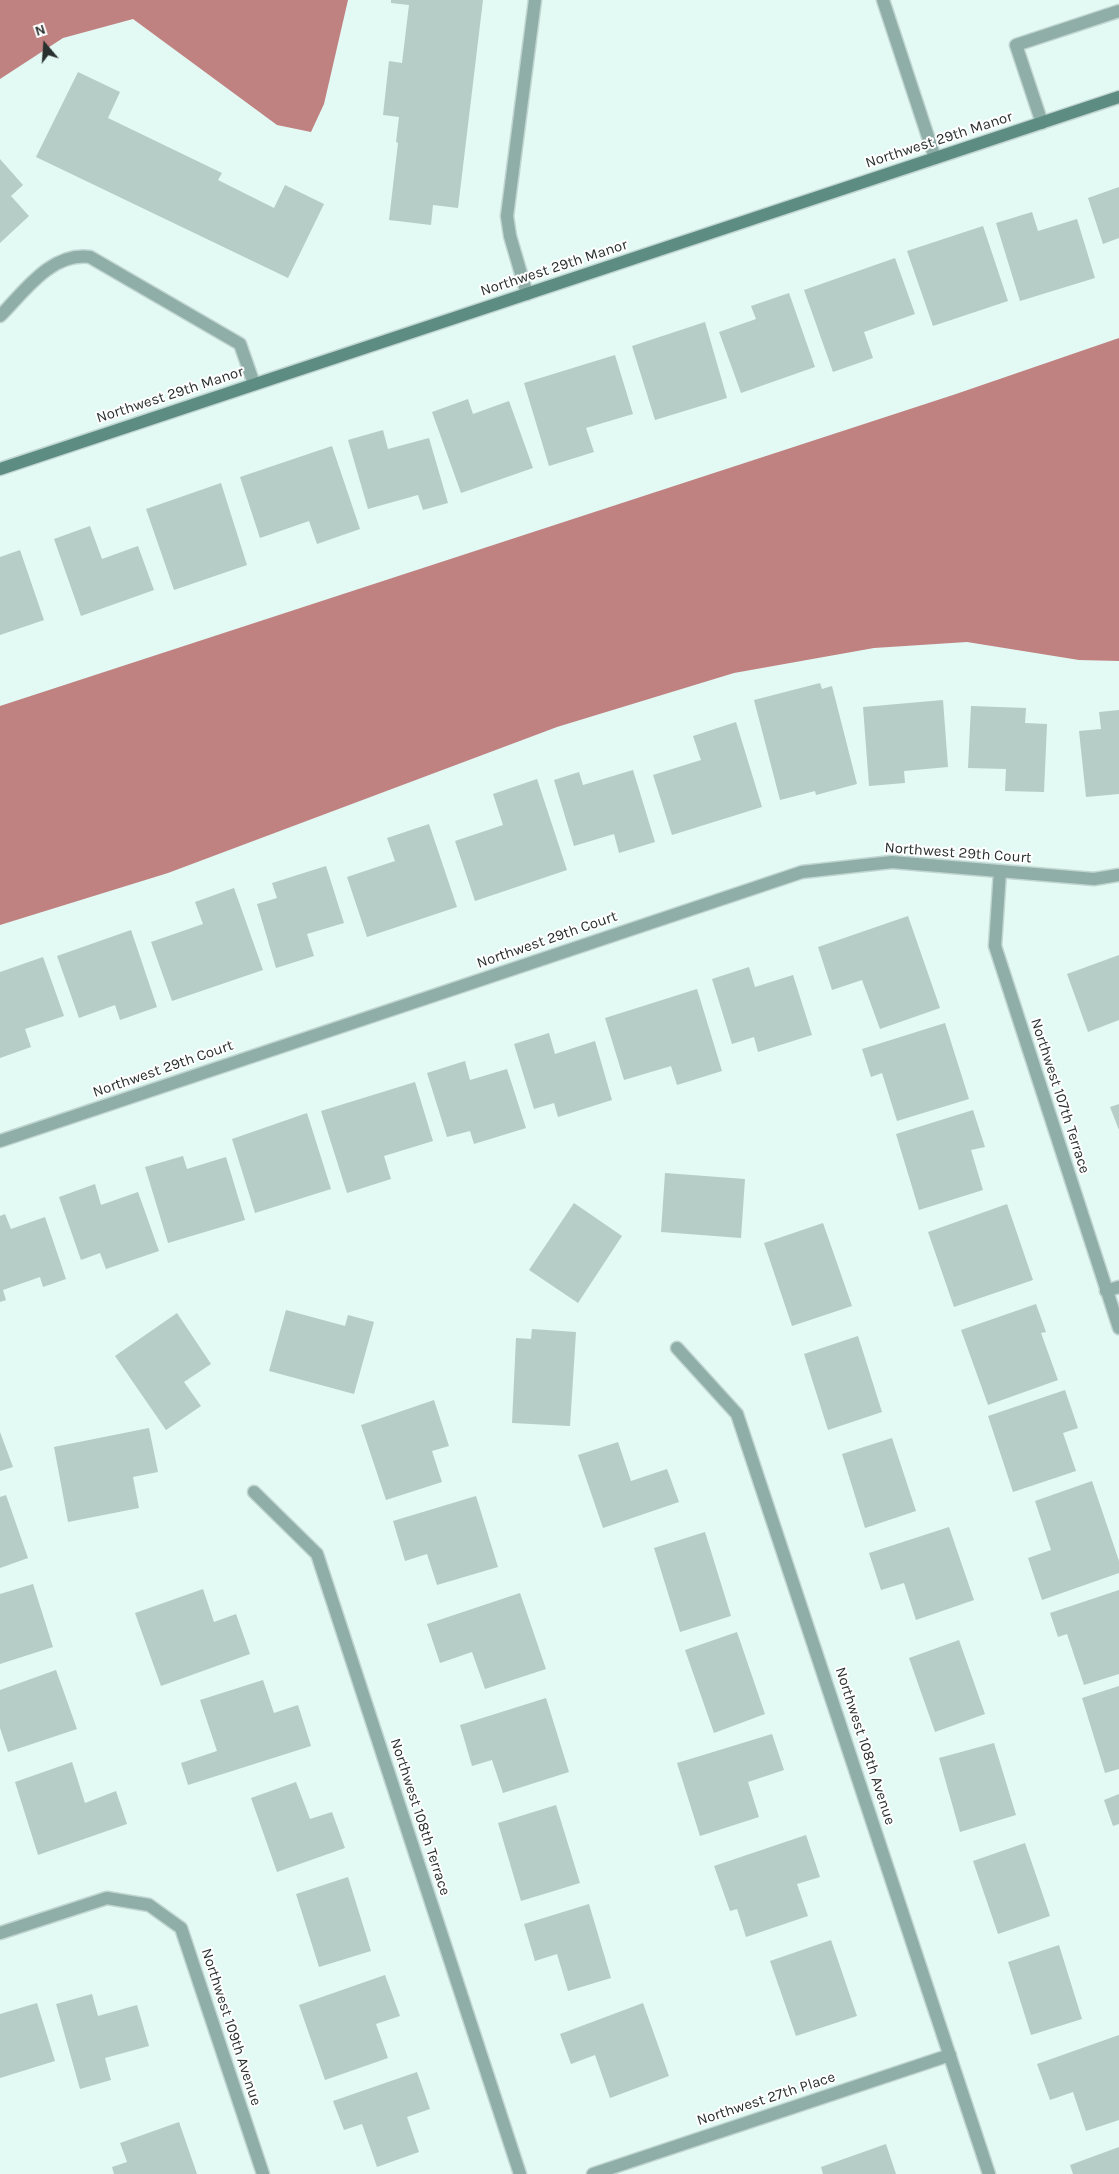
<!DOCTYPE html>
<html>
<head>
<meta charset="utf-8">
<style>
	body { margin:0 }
	#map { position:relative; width:1119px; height:2174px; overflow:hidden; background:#e2f9f4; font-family:Karla,sans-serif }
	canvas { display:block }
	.north { position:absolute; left:20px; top:20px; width:50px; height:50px; -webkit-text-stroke:4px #fff; paint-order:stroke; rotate:342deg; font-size:14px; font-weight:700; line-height:20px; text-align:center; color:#29312f }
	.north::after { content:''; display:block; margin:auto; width:18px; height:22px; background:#29312f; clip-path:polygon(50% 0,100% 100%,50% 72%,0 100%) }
</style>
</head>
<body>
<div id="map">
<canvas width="1119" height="2174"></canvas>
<div class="north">N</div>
</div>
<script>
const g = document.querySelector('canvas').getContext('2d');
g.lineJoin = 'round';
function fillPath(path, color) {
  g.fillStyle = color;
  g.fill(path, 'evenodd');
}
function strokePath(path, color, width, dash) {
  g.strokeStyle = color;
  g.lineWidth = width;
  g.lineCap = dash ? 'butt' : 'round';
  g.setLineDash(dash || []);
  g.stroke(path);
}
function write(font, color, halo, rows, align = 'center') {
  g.font = font + ' Karla,sans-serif';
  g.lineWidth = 4;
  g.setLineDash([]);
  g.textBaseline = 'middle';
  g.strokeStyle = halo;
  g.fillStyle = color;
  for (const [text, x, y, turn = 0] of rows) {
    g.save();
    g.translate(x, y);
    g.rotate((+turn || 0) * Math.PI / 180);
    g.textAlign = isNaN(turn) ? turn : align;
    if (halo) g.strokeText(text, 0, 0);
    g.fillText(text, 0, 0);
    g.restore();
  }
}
const water = new Path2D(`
	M0,0H348L324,104L311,132L277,125L133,19L63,38L0,79Z
	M1119,338V661L1079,660L967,642L874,648L734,673L557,727L168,873L0,925V706L956,394Z`);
const building = new Path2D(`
	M391,0H483L458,208L433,205L431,225L389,220L398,143L396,142L399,117L383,115L389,61L402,63L409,5L391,3Z
	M78,72L120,92L108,118L222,173L218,180L274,208L285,185L324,204L288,278L36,157Z
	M0,159L23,185L11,196L29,216L0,243Z
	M1119,187V238L1103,244L1088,198Z
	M1032,212L1038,231L1077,219L1095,278L1020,301L996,223Z
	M983,226L1008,301L933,326L907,251Z
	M895,258L915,314L864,332L873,358L833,372L804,290Z
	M789,293L815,367L741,393L719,332L756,319L751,306Z
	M705,322L727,398L655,420L632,346Z
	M615,355L633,414L586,428L594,452L549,466L524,383Z
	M468,399L473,414L509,401L533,468L461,493L432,412Z
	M383,430L388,449L429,438L448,503L423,510L418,495L368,509L348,440Z
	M332,446L360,529L317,544L309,521L260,538L240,477Z
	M221,483L247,565L174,590L146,509Z
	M90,526L102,559L138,546L154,590L81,616L54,539Z
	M20,550L44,620L0,635V557Z
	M820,683L822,689L832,686L857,784L816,795L815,791L780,800L754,700Z
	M943,700L948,767L904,771L905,783L869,786L863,707Z
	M971,706L1026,708L1025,723L1047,724L1044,792L1005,791L1006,769L968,768Z
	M1119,710V794L1086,797L1079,731L1101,729L1099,712Z
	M736,722L762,807L672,835L653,775L701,760L693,736Z
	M633,770L655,842L619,853L614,834L574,846L554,780L579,772L583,785Z
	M537,779L567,870L475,901L455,841L503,825L493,794Z
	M429,824L457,907L367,937L347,877L395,861L387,838Z
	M326,866L344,923L307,934L314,956L276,968L257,904L277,898L272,883Z
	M234,888L263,970L172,1001L151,942L203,924L195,902Z
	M908,916L940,1008L880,1029L862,980L832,990L818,947Z
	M131,930L157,1007L120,1020L115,1005L79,1018L57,956Z
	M1119,955V1020L1088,1032L1067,974Z
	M43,957L64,1016L25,1029L31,1047L0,1058V972Z
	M749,967L755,987L793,975L812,1035L758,1052L754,1037L732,1044L712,979Z
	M697,989L722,1071L677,1085L671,1066L624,1080L605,1018Z
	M945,1023L969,1099L897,1121L882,1073L871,1077L862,1049Z
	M549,1033L555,1054L595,1041L612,1100L558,1117L554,1103L534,1109L514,1044Z
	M465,1061L470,1080L507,1069L526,1128L474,1144L470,1131L447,1137L427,1073Z
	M415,1082L433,1141L384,1156L391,1179L347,1193L321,1111Z
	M1119,1104V1130L1110,1107Z
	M973,1110L985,1147L971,1150L983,1190L919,1210L896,1134Z
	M307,1113L331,1189L255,1213L232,1139Z
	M183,1156L187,1169L226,1157L245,1220L168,1243L145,1167Z
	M665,1173L745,1179L741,1238L661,1232Z
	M95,1184L101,1205L138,1192L159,1251L106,1269L100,1253L81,1260L59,1197Z
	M574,1203L622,1236L578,1303L529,1270Z
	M1007,1204L1033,1280L954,1307L928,1232Z
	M5,1214L11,1229L45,1217L66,1279L43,1287L40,1277L3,1290L6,1300L0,1302V1216Z
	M823,1223L852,1306L792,1326L764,1243Z
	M1036,1304L1046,1332L1041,1333L1058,1380L988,1405L961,1330Z
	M286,1310L345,1326L348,1315L374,1322L354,1394L269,1371Z
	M177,1313L211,1364L184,1382L201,1406L166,1430L115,1356Z
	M532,1329L576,1332L570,1426L512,1423L516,1338L531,1339Z
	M858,1336L882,1412L828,1430L804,1354Z
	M1065,1390L1078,1428L1063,1433L1076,1471L1013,1492L988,1416Z
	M434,1400L449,1446L432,1451L442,1482L386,1500L361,1425Z
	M149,1428L158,1472L133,1477L139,1508L68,1522L54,1447Z
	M0,1432L13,1467L0,1471Z
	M892,1438L916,1511L865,1528L842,1454Z
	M618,1442L631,1481L667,1469L679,1502L603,1528L578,1455Z
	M1092,1481L1119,1561V1573L1042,1600L1028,1558L1051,1550L1035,1501Z
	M6,1495L28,1558L0,1568V1497Z
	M476,1496L498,1567L437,1585L427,1554L405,1561L393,1521Z
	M949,1527L974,1600L916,1620L904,1583L881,1590L869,1553Z
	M705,1532L731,1616L680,1632L654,1548Z
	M33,1584L53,1647L0,1664V1594Z
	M203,1589L214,1622L236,1614L250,1654L161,1686L135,1613Z
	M1119,1590V1674L1084,1685L1067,1634L1058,1637L1050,1613Z
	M520,1593L546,1669L485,1689L472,1652L440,1663L427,1624Z
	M737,1632L765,1714L714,1733L685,1650Z
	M959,1640L985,1714L935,1732L909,1658Z
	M56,1670L77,1729L8,1752L0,1728V1690Z
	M263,1680L274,1713L298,1705L311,1746L188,1785L181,1763L217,1751L200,1700Z
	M1119,1686V1769L1105,1773L1082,1698Z
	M546,1698L569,1772L503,1793L492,1760L472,1766L460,1725Z
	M772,1734L784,1770L748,1782L759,1817L700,1836L677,1763Z
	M994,1743L1016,1815L960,1832L939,1758Z
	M72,1762L85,1803L116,1791L127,1824L38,1855L15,1782Z
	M296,1782L310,1819L332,1812L345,1848L277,1872L251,1798Z
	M1119,1794V1824L1113,1826L1104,1800Z
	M556,1805L580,1883L521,1901L498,1823Z
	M806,1835L820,1877L797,1884L808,1916L746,1937L737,1909L730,1911L714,1866Z
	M1025,1843L1050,1916L998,1934L973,1861Z
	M348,1877L371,1951L319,1967L296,1894Z
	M589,1904L611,1978L568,1991L557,1954L535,1961L524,1924Z
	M831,1940L857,2016L796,2036L770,1961Z
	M1059,1945L1082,2019L1031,2035L1008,1962Z
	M385,1975L400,2016L376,2024L388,2058L325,2080L299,2005Z
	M92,1994L98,2016L137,2005L149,2046L105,2058L111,2080L80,2089L56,2004Z
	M37,2003L55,2061L0,2078V2014Z
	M643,2003L669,2076L610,2098L595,2055L571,2064L560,2034Z
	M1119,2035V2120L1086,2131L1073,2092L1050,2100L1037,2064Z
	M417,2072L430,2109L407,2117L419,2152L377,2167L362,2124L344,2130L333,2101Z
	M179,2122L197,2174H114L112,2167L127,2162L120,2143Z
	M886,2144L896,2174H823L821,2167Z
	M1119,2147V2174H1073L1070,2165Z`);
const lane = new Path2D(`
	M883,0L935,158
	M1042,123L1016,45L1119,11
	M527,294L510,236L507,216L535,0
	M0,316C25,291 51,252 90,257L240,344L254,384`);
const street = new Path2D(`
	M1000,871L995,946L1119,1328
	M0,1141L802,872L892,862L1094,879L1119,875
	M1106,1291L1119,1287
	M677,1348L737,1414L989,2174
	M254,1492L317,1554L520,2174
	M0,1933L107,1898L149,1905L181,1928L263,2174
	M593,2174L950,2055`);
const secondary = new Path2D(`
	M0,469L1119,97`);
const streetNames = [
	["Northwest 29th Manor",939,140,-18],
	["Northwest 29th Manor",554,268,-18],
	["Northwest 29th Manor",170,395,-18],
	["Northwest 29th Court",958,853,4],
	["Northwest 29th Court",547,940,-19],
	["Northwest 29th Court",163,1069,-19],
	["Northwest 107th Terrace",1060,1096,72],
	["Northwest 108th Avenue",865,1746,72],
	["Northwest 108th Terrace",420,1817,72],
	["Northwest 109th Avenue",231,2027,72],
	["Northwest 27th Place",766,2099,-18]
];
fillPath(water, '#c08181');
fillPath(building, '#b6ccc7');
strokePath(lane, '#c1d5d1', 15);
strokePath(street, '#c1d5d1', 15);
strokePath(secondary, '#c1d5d1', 15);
strokePath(lane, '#8faea7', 12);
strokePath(street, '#8faea7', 12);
strokePath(secondary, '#5c8c82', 12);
write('15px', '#29312f', '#fff', streetNames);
</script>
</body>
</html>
